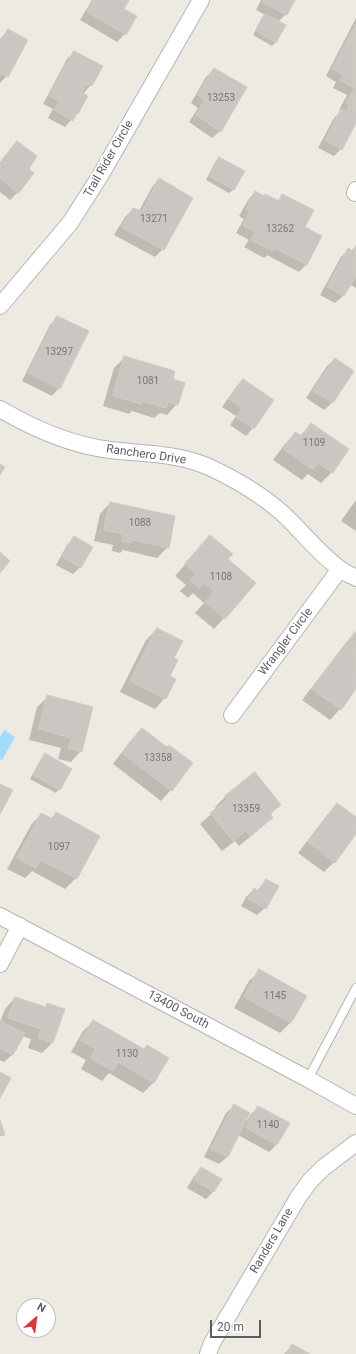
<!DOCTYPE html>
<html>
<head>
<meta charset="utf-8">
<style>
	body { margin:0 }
	#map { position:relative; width:356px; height:1354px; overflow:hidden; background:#edeae2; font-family:Roboto,sans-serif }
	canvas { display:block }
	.north { position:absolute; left:16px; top:1298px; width:40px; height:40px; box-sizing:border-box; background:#fff; border:1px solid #bdbfc0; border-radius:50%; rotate:28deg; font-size:11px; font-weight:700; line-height:16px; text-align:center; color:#5a5e62 }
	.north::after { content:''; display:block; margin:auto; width:14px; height:18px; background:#e23433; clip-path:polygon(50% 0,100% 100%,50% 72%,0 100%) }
	.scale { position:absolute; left:210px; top:1320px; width:51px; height:18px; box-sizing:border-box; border:2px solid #5a5e62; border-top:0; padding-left:5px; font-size:12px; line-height:14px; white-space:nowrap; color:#5a5e62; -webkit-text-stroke:3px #fff; paint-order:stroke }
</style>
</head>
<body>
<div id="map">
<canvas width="356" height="1354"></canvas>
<div class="north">N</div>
<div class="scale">20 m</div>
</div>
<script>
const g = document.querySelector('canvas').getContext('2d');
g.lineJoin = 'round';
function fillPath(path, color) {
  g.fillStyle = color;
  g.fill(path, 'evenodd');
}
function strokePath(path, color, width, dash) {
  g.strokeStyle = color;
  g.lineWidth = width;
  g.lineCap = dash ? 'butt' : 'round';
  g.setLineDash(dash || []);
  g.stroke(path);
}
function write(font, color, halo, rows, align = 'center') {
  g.font = font + ' Roboto,sans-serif';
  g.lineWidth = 4;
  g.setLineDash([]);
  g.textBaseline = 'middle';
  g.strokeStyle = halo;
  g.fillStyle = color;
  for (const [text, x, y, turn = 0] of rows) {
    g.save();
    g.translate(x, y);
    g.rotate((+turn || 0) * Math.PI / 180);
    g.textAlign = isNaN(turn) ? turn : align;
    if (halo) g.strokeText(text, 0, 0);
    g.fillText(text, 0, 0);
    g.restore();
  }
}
const water = new Path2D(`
	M4,730L15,737L2,760L0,759V737Z`);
const shadow = new Path2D(`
	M92,0H128L123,9L135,17L125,34L117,42L80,20Z
	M261,0H294L286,14L278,22L276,42L272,46L253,35L261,19L265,15L256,10Z
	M356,18V121L341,149L334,156L318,148L334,118L341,111L339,110L347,95L333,88L336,82L326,76Z
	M8,30L7,76L0,83V39Z
	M74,52L91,85L83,94L77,113L65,127L48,118L53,109L43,104L67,59Z
	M214,70L220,131L212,138L189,122L198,108L191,103L206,77Z
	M17,142L28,169L17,193L10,200L0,192V162Z
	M219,158L243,172L233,190L229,193L206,180L215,162Z
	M159,179L192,198L163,249L155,257L114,235L125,217L133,209L139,211L152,187Z
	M255,192L263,196L265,195L277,201L283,195L304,227L321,236L306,265L299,272L267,255L264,258L244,247L249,240L236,233L244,219L239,216L248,200Z
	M356,246V288L349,284L343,296L335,303L320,295L341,257L349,249L351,251Z
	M57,317L59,388L52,396L22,381L50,325Z
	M125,357L172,380L177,404L167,415L160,413L154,418L132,411L129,414L103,406L114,368Z
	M335,359L352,371L332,403L324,410L306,398L327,366Z
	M243,380L253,428L246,436L230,425L236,416L222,407L236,387Z
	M311,424L332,472L321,483L308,474L302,480L273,460L285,444L295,433L300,436Z
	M356,500V531L341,521Z
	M110,503L168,547L157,558L123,550L120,553L112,551L113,545L94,541L100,514Z
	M210,536L226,560L224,618L214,629L195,613L204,603L193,593L188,598L180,591L186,585L175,576Z
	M74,538L80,567L73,574L56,565L67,545Z
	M157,629L173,658L165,698L155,709L120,692L146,640Z
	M356,633V675L354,678L356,679V687L340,709L330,720L302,700L345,644Z
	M48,697L81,751L71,762L58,759L61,748L29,740L37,707Z
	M142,729L167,748L171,790L161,801L113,764L131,740Z
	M45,755L59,789L56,793L30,779L42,758Z
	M226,796L280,805L270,815L272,817L261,828L239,846L235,841L222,851L200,824L217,809L215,807Z
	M337,805L356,819V833L334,862L324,872L298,853L327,815Z
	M56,813L76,878L65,889L32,871L25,878L7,869L31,825L41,814L51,819Z
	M266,880L265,908L257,915L241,906L246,897L254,889L257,891Z
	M260,971L305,996L290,1023L280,1033L234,1008L249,981Z
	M15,998L44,1008L47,1004L52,1043L42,1053L28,1048L31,1039L22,1036L12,1055L4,1062L0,1060V1022L5,1009Z
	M94,1021L154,1082L143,1093L109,1073L102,1081L81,1069L86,1060L71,1052L83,1031Z
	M234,1106L247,1121L251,1114L258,1107L276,1145L269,1152L238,1135L227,1157L219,1164L204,1157L226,1113Z
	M202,1169L220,1180L213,1192L206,1199L187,1188L194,1176Z
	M292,1346L308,1354H284Z`);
const building = new Path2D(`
	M94,0H129L124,9L137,16L126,35L87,12Z
	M264,0H295L287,15L263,3Z
	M265,14L286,25L276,43L256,31Z
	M356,24V112L354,116H356V123L342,150L325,140L341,109L346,112L350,105L346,103L354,88L340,80L343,75L332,69Z
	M8,29L28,40L8,77L0,73V43Z
	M74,51L103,66L92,86L87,84L82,92L88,96L78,114L77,113L73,121L54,110L59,101L49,96Z
	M214,68L247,87L221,132L196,115L204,100L198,95Z
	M17,141L37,156L29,169L34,173L18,194L0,178V163Z
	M219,157L245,171L234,190L209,176Z
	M159,178L193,198L164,250L121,227L133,208L142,211Z
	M255,191L264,196L265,194L279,201L282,194L314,210L305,227L322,236L307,265L274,248L272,251L251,240L255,232L243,225L250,211L246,209Z
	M356,245V276L344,296L327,287L348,248L353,251Z
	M57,316L89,331L60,389L28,373Z
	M124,356L175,371L173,379L185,383L178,405L168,402L166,408L142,401L141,404L113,396Z
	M335,358L354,371L333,403L313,391Z
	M243,379L274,400L254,429L236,417L242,408L229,399Z
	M311,423L349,449L333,473L318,463L313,470L283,449L295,432L302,436Z
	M0,464L5,467L0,475Z
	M110,502L175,516L169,548L132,540L131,543L122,541L123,534L104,530Z
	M210,535L233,554L228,559L256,583L225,619L205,602L214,591L203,583L199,588L190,580L196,574L185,564Z
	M74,536L93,547L81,568L62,557Z
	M0,552L10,561L0,573Z
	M157,628L183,641L174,658L178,660L170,676L176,679L166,699L130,681Z
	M355,632L356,689L341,710L312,689Z
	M47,695L93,707L82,752L68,748L71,738L39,729Z
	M142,728L167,747L169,745L193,763L172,791L122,753Z
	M45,753L72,769L60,790L33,775Z
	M255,772L281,805L270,813L273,818L250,836L246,831L233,841L210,813L228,799L225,796Z
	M0,784L13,790L0,814Z
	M337,803L356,817V834L335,863L308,842Z
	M56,812L100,836L77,879L41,860L36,868L17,858L41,813L53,819Z
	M266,879L279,886L266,909L248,899L254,888L259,891Z
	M259,969L307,996L291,1023L244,997Z
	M15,997L46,1007L47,1003L65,1009L53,1043L38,1038L41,1029L8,1018Z
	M0,1020L25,1034L13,1055L0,1048Z
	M93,1020L144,1049L147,1045L169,1058L154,1083L118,1062L113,1071L90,1058L96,1049L81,1041Z
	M0,1072L11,1078L0,1098Z
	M234,1104L250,1113L228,1157L211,1149Z
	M258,1106L290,1123L277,1145L246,1128Z
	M0,1120L5,1135L0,1136Z
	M201,1167L222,1179L214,1192L194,1180Z
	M292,1344L310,1354H287Z`);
const lane = new Path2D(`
	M308,1079L356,988`);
const street = new Path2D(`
	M355,193L356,190
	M0,306L70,223L100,176L201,0
	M0,409C34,429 70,445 110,450C143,454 178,453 209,467C235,479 259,493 281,512C301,530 318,553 340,569C345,573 351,575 356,578
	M232,715L340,569
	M0,916L308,1079L356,1106
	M0,964L20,926
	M208,1354L212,1343L299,1196L310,1181L323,1168L356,1143`);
const numberNames = [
	["13253",221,98],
	["13271",154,219],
	["13262",280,229],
	["13297",59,352],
	["1081",148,381],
	["1109",314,443],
	["1088",140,523],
	["1108",221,577],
	["13358",158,758],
	["13359",246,809],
	["1097",59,847],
	["1145",275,996],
	["1130",127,1054],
	["1140",268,1125]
];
const streetNames = [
	["Trail Rider Circle",109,159,-60],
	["Ranchero Drive",146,455,8],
	["Wrangler Circle",286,642,-53],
	["13400 South",178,1010,28],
	["Randers Lane",272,1241,-60]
];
fillPath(water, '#a3dbfb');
fillPath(shadow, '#0003');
fillPath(building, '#cac6c1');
strokePath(building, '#d1cbc1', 1);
strokePath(lane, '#b3b5b9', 10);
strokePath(street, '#b3b5b9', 18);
strokePath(lane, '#fff', 8);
strokePath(street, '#fff', 16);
write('10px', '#76787a', null, numberNames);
write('12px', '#5a5e62', '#fff', streetNames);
</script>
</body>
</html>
